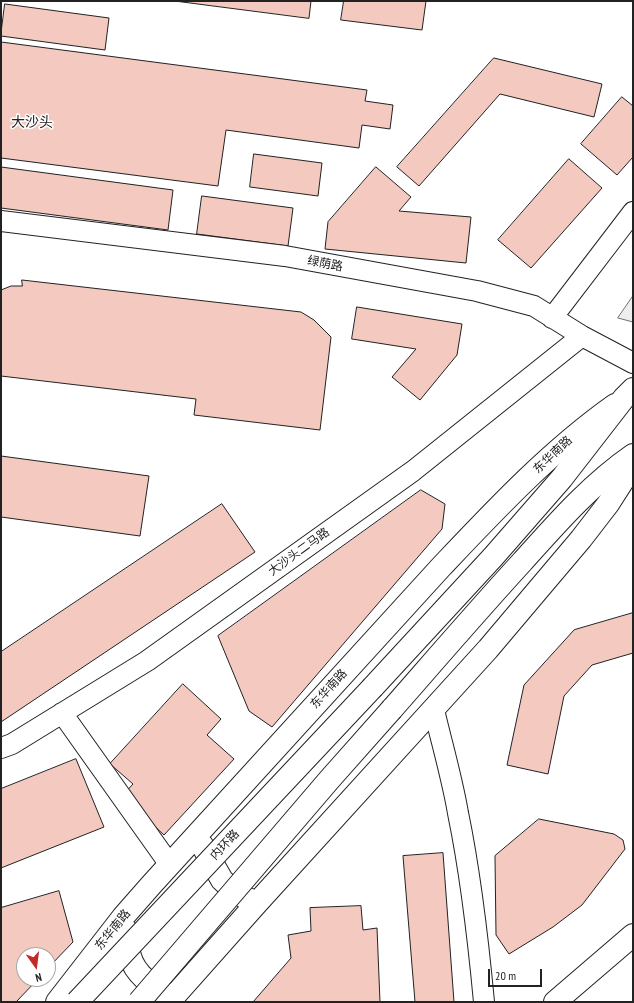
<!DOCTYPE html>
<html>
<head>
<meta charset="utf-8">
<style>
	body { margin:0 }
	#map { position:relative; width:634px; height:1003px; overflow:hidden; background:#fff; font-family:"PT Sans Narrow",sans-serif }
	canvas { display:block }
	.frame { position:absolute; inset:0; border:2px solid #222; pointer-events:none }
	.north { position:absolute; left:16px; top:947px; width:40px; height:40px; box-sizing:border-box; background:#fff; border:1px solid #a7a7a7; border-radius:50%; rotate:166deg; font-size:11px; font-weight:700; line-height:16px; text-align:center; color:#222 }
	.north::after { content:''; display:block; margin:auto; width:14px; height:18px; background:#c62828; clip-path:polygon(50% 0,100% 100%,50% 72%,0 100%) }
	.scale { position:absolute; left:488px; top:969px; width:54px; height:18px; box-sizing:border-box; border:2px solid #222; border-top:0; padding-left:5px; font-size:12px; line-height:14px; white-space:nowrap; color:#222; -webkit-text-stroke:3px #fff; paint-order:stroke }
</style>
</head>
<body>
<div id="map">
<canvas width="634" height="1003"></canvas>
<div class="frame"></div>
<div class="north">N</div>
<div class="scale">20 m</div>
</div>
<script>
const g = document.querySelector('canvas').getContext('2d');
g.lineJoin = 'round';
function fillPath(path, color) {
  g.fillStyle = color;
  g.fill(path, 'evenodd');
}
function strokePath(path, color, width, dash) {
  g.strokeStyle = color;
  g.lineWidth = width;
  g.lineCap = dash ? 'butt' : 'round';
  g.setLineDash(dash || []);
  g.stroke(path);
}
function write(font, color, halo, rows, align = 'center') {
  g.font = font + ' "PT Sans Narrow","Noto Sans SC",sans-serif';
  g.lineWidth = 3;
  g.setLineDash([]);
  g.textBaseline = 'middle';
  g.strokeStyle = halo;
  g.fillStyle = color;
  for (const [text, x, y, turn = 0] of rows) {
    g.save();
    g.translate(x, y);
    g.rotate((+turn || 0) * Math.PI / 180);
    g.textAlign = isNaN(turn) ? turn : align;
    if (halo) g.strokeText(text, 0, 0);
    g.fillText(text, 0, 0);
    g.restore();
  }
}
const green = new Path2D(`
	M633,296V322L618,318Z`);
const building = new Path2D(`
	M175,1H311L309,18Z
	M344,1H426L422,30L341,20Z
	M5,4L109,18L105,50L1,36Z
	M1,42L367,90L365,101L393,105L390,129L362,125L359,148L226,130L218,186L1,158Z
	M494,58L602,84L594,117L500,94L419,186L397,167Z
	M622,97L633,106V157L617,175L581,144Z
	M254,154L322,163L318,196L250,187Z
	M569,159L602,188L531,268L498,240Z
	M1,167L173,190L168,230L1,208Z
	M376,167L411,197L399,211L471,217L466,263L325,249L328,222Z
	M202,196L293,208L288,246L197,234Z
	M22,280L301,312L314,320L331,337L320,430L194,415L196,399L1,376V290L11,286H22Z
	M357,307L462,324L457,355L420,400L392,377L416,349L352,339Z
	M1,456L149,476L140,536L1,517Z
	M421,490L445,504L442,529L272,727L249,711L218,636Z
	M222,504L255,552L1,722V652Z
	M633,613V653L592,665L564,696L548,774L507,765L524,685L574,630Z
	M183,684L221,719L207,735L234,759L164,835L122,796L133,784L110,764Z
	M76,759L104,827L1,868V789Z
	M539,819L614,834L623,840L625,849L582,905L553,927L509,954L496,935L495,856Z
	M443,853L454,1002H415L403,856Z
	M59,891L73,942L48,968V955H24V979H38L16,1002H1V908Z
	M361,906L363,930L377,928L380,1002H253L291,958L288,935L311,931L310,908Z`);
const minor = new Path2D(`
	M1,221L285,256L477,291L534,306L582,336L633,363
	M552,318L633,212
	M434,710C442,744 452,778 458,813C471,876 478,938 484,1002
	M62,713L170,865
	M1,748L12,744L147,661L413,471L582,336`);
const major = new Path2D(`
	M202,845L222,880L235,892L250,900
	M126,930C127,938 127,948 130,956C135,975 153,986 169,996
	M57,1002L123,917L152,884L441,567C495,510 550,451 615,405
	M169,1002L257,903L488,649L581,539L608,504L633,465
	M555,1002L633,935`);
const highway = new Path2D(`
	M373,687L493,557L562,478L624,398L633,389
	M392,709C435,660 478,610 522,562C557,523 591,484 633,455`);
const highwayBridge = new Path2D(`
	M77,1002L373,687
	M139,1002L329,780L392,709`);
const streetNames = [
	["绿荫路",325,264,11],
	["东华南路",553,455,-43],
	["大沙头二马路",299,552,-36],
	["东华南路",329,689,-48],
	["内环路",225,845,-47],
	["东华南路",113,930,-51]
];
const quarterNames = [
	["大沙头",32,123]
];
fillPath(green, '#eee');
strokePath(green, '#6f6f6f', 1);
fillPath(building, '#f3c9c0');
strokePath(building, '#222', 1);
strokePath(minor, '#222', 22);
strokePath(major, '#222', 24);
strokePath(highway, '#222', 24);
strokePath(minor, '#fff', 20);
strokePath(major, '#fff', 22);
strokePath(highway, '#fff', 22);
strokePath(highwayBridge, '#222', 24, []);
strokePath(highwayBridge, '#fff', 22);
write('12px', '#222', '#fff', streetNames);
write('14px', '#222', '#fff', quarterNames);
</script>
</body>
</html>
